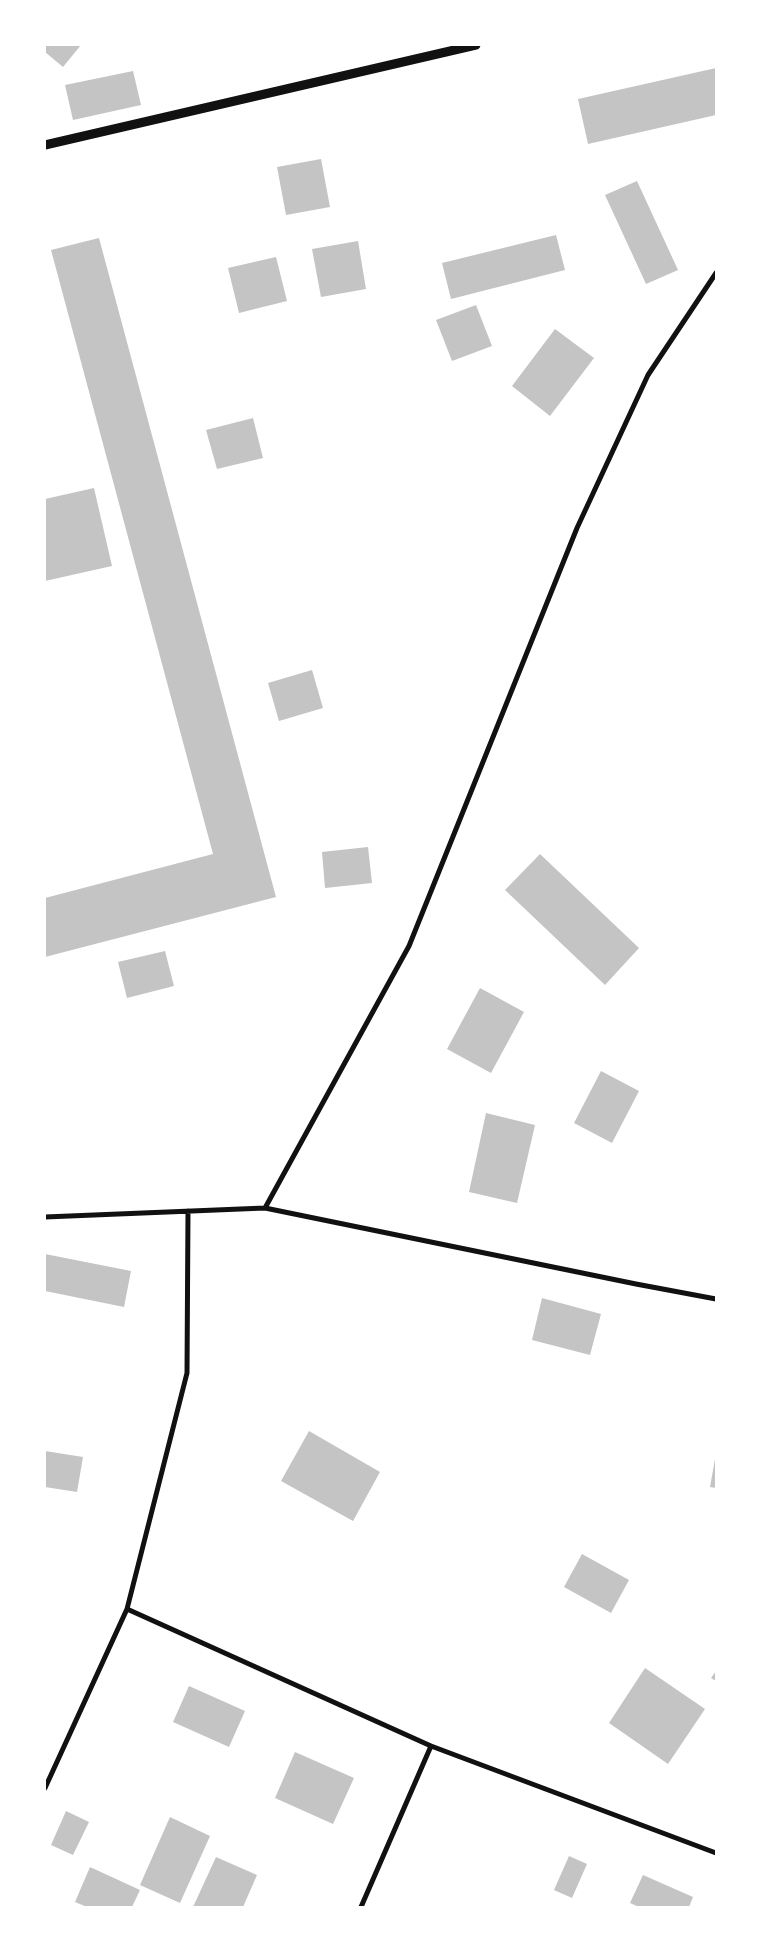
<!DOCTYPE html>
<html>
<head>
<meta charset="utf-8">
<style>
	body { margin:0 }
	#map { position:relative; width:761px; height:1952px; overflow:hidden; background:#fff; font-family:"Public Sans",sans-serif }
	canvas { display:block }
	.frame { position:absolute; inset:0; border:46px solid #fff; pointer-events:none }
</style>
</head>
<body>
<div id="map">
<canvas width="761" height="1952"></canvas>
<div class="frame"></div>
</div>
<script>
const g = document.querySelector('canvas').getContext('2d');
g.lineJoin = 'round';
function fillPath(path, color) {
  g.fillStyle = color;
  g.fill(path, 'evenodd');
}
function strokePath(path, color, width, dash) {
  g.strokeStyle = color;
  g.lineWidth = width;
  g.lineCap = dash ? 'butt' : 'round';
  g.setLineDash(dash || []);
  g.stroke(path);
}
const building = new Path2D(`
	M45,45H81L63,67L45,52Z
	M716,68V115L588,144L578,99Z
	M133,71L141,105L73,120L65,85Z
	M321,159L330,207L286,215L277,167Z
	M637,181L678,270L646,284L605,195Z
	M556,235L565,270L451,299L442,263Z
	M99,238L276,897L45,957V898L213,854L51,250Z
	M358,241L366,289L321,297L312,249Z
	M276,257L287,301L239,313L228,268Z
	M476,305L492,346L452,361L436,320Z
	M555,329L594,358L550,416L512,386Z
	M253,418L263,458L217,469L206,430Z
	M94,488L112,566L45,581V499Z
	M312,670L323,708L279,721L268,683Z
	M368,847L372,883L325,888L322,852Z
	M540,854L639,948L605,985L505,890Z
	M165,951L174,986L127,998L118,962Z
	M480,988L524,1012L491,1073L447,1049Z
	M601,1071L639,1091L612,1143L574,1123Z
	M486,1113L535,1125L517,1203L469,1192Z
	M45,1254L131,1271L124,1307L45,1291Z
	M542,1298L601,1314L590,1355L532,1340Z
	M309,1431L380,1472L353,1521L281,1481Z
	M45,1451L83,1457L77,1492L45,1487Z
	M715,1459H716V1488L710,1487Z
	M582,1554L629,1580L611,1613L564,1587Z
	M645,1668L705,1709L668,1764L609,1723Z
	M716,1671V1681L711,1678Z
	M189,1686L245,1711L229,1747L173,1722Z
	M295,1752L354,1778L333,1824L275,1798Z
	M66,1811L89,1822L73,1855L51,1845Z
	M170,1817L210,1836L180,1903L140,1885Z
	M569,1856L587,1864L572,1898L554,1890Z
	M216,1857L257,1875L243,1907H193Z
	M90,1867L140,1890L132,1907H87L75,1902Z
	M643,1875L693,1897L689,1907H639L630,1903Z`);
const minor = new Path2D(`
	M265,1208L409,946L577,528L648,375L716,273
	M45,1217L265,1208L636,1284L716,1299
	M127,1609L431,1746
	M45,1788L127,1609L187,1373L188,1211
	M361,1907L431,1746L716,1853`);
const tertiary = new Path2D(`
	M45,145L476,45`);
fillPath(building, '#c4c4c4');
strokePath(minor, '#111', 5);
strokePath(tertiary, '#111', 9);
</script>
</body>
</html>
